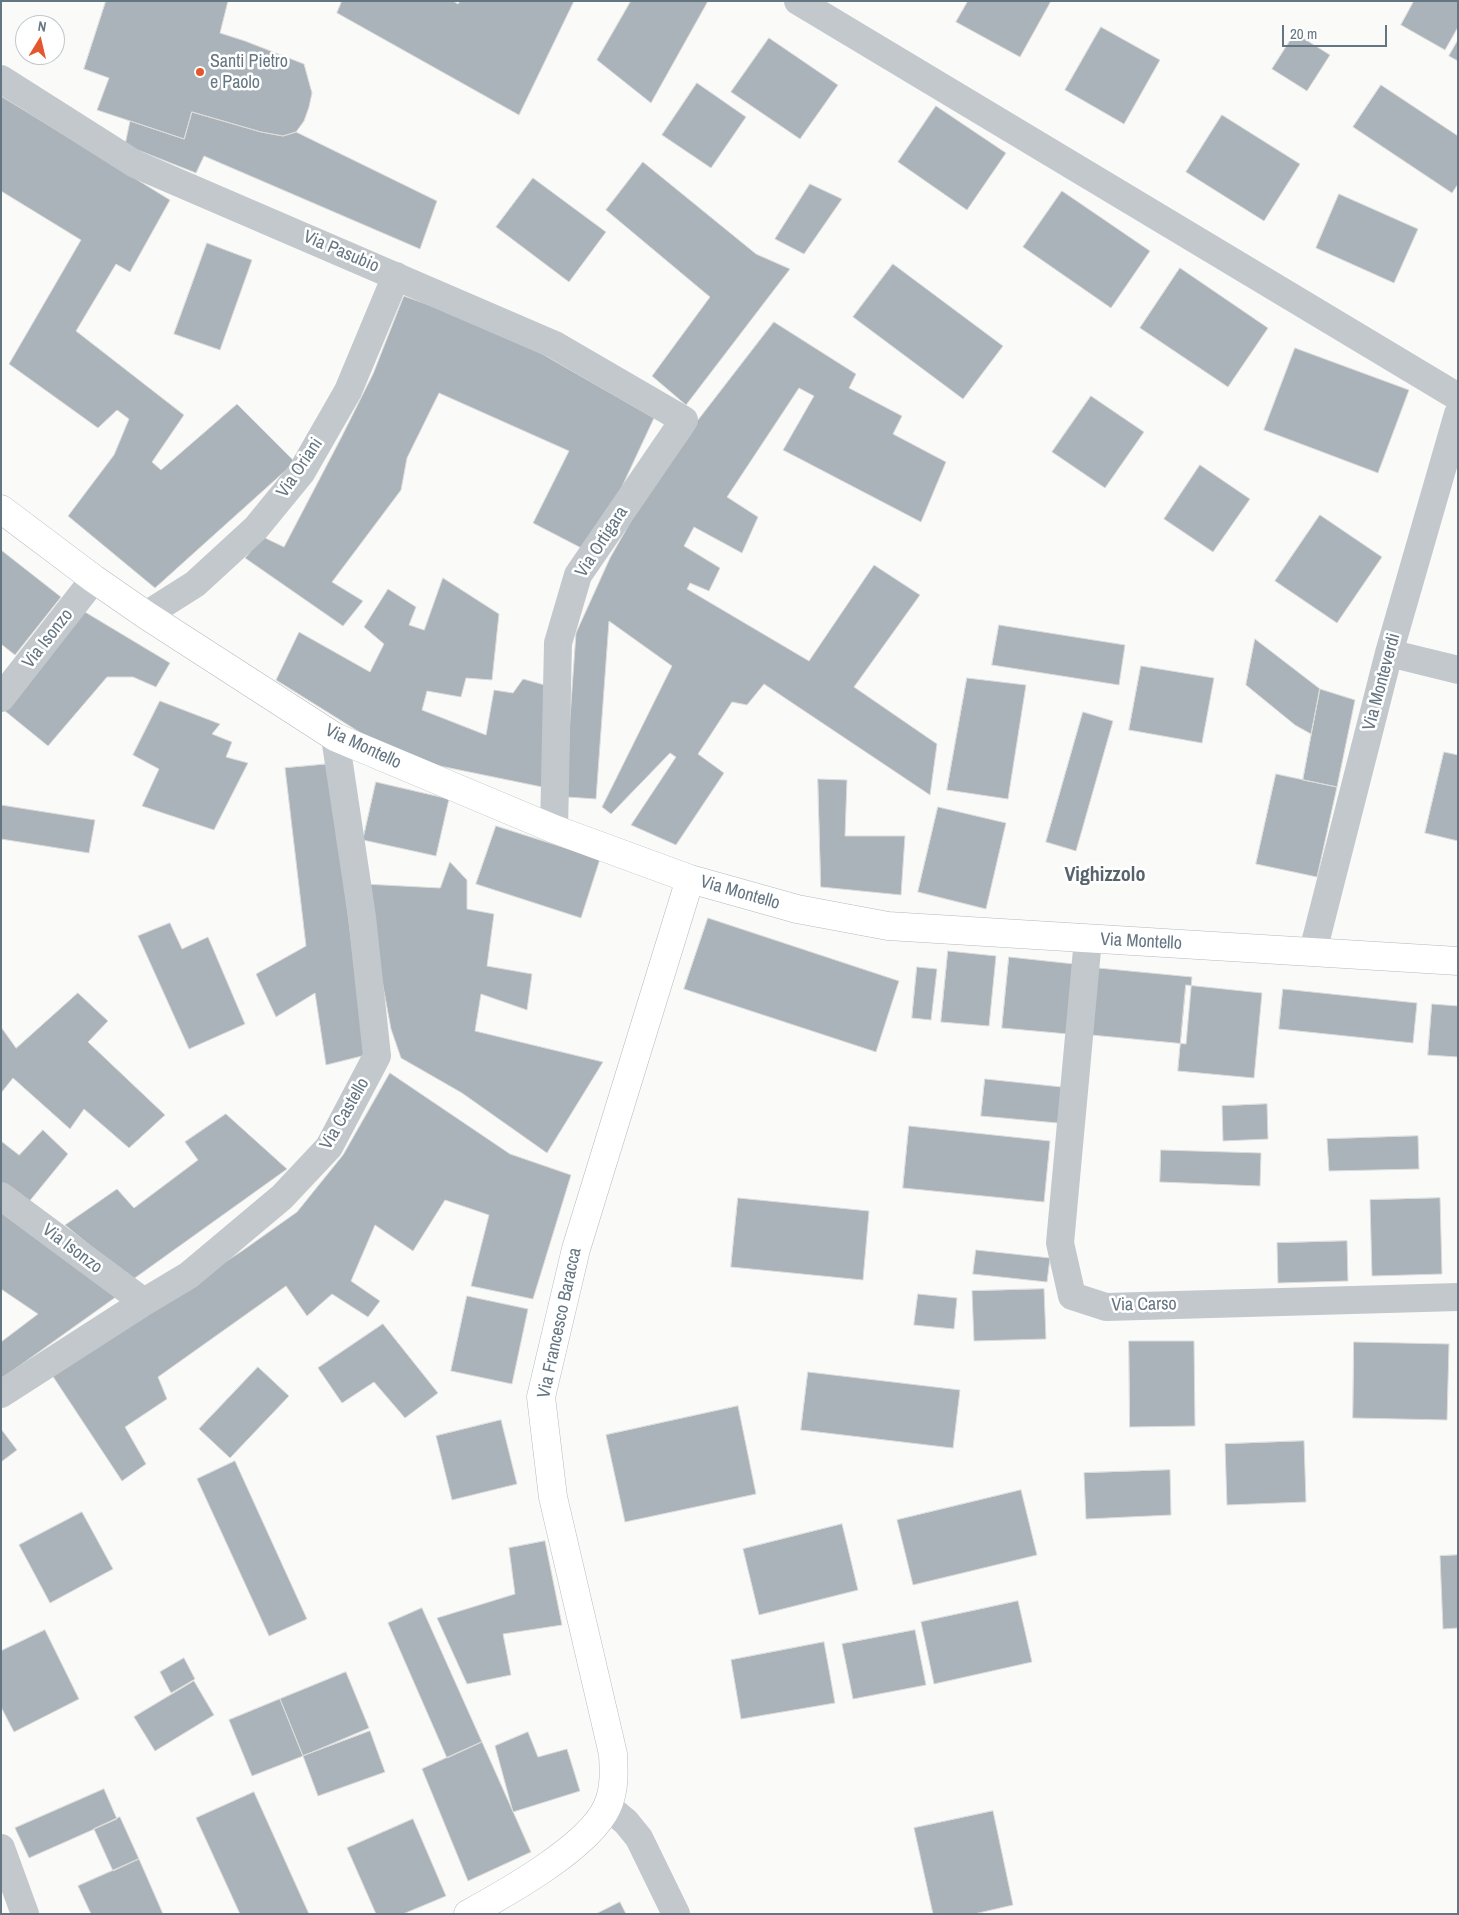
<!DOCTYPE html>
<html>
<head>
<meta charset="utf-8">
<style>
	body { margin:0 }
	#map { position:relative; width:1459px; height:1915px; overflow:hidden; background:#fafaf8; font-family:"Archivo Narrow",sans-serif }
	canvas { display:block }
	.frame { position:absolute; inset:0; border:2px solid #657683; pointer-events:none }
	.north { position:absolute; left:15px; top:15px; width:50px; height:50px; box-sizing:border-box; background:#fff; border:1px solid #c1c8cd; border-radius:50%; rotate:9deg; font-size:14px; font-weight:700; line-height:20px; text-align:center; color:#657683 }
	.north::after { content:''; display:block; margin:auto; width:18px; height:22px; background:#e4572e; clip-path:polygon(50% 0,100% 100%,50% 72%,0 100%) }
	.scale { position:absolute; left:1282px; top:25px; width:105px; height:22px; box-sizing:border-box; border:2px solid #657683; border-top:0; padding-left:6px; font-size:15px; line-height:18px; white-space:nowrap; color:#657683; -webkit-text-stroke:4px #fff; paint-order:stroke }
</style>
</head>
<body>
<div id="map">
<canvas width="1459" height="1915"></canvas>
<div class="frame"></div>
<div class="north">N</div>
<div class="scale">20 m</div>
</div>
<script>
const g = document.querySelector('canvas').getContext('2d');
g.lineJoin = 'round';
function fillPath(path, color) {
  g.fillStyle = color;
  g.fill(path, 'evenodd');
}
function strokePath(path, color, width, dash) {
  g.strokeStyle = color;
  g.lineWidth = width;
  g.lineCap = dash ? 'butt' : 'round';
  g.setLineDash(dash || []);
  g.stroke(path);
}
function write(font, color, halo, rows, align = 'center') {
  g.font = font + ' "Archivo Narrow",sans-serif';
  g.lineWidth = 5;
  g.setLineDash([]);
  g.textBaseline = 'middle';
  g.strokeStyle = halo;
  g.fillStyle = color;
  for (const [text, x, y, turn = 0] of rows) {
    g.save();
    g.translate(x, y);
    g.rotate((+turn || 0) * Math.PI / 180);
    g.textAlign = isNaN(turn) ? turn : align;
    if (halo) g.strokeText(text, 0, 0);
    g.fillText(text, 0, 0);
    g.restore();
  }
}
const building = new Path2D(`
	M106,1H228L220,33L245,41L304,64L312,93L309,107L304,121L296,132L283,136L261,132L192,112L184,139L97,110L109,78L84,69Z
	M342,1H453L458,4L460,1H574L519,115L337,13Z
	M631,1H708L651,103L597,60Z
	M968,1H1051L1020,57L956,22Z
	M1414,1H1458V27L1445,50L1401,25Z
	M1101,27L1160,60L1124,124L1065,90Z
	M1295,33L1330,55L1307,91L1272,69Z
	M769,38L838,85L800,139L731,92Z
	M1458,40V61L1449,56Z
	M697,83L746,117L711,168L662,135Z
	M1381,85L1458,136V184L1452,193L1353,127Z
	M1,96L170,200L130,272L116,264L76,331L184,415L152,462L161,470L237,404L295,462L155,588L68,516L114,455L129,419L117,410L98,428L9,364L81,240L1,191Z
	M936,106L1006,153L967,210L898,162Z
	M192,112L261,132L283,136L296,132L437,201L420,249L204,156L196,173L125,145L130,121L184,139Z
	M1222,115L1300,164L1264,221L1186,172Z
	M643,162L756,254L790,269L686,405L652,376L710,297L606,210Z
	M533,178L606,232L569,282L496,227Z
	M810,184L842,199L804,254L775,239Z
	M1062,191L1150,251L1111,308L1023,247Z
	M1339,194L1418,229L1394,283L1316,248Z
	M207,243L252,260L220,350L174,334Z
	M893,264L1003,346L963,399L853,317Z
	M1180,268L1268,328L1228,387L1140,328Z
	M404,296L504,332L654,418L591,553L533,523L569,451L439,393L407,458L401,490L332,582L363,601L343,626L245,558L263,537L284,547L341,438L373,374Z
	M774,322L856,374L849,388L902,416L893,434L946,462L921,522L783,450L814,396L799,388L727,497L758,517L742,553L694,527L684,546L720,568L709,591L690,583L687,589L809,661L874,565L920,595L854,687L937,744L930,795L764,684L747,705L732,702L698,754L724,773L676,845L631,825L676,757L670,753L611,814L602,807L672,666L609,621L596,799L567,797L568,746L576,633L610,558L661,468Z
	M1295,348L1409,390L1378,473L1264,430Z
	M1091,396L1144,432L1105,488L1052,452Z
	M1200,465L1250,499L1213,552L1164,519Z
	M1320,515L1382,557L1337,623L1275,581Z
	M1,550L61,597L15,655L1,644Z
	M443,578L499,614L492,680L466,678L461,697L427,691L422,710L486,735L494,690L513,693L523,679L552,687L547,788L401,758L276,680L299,632L370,672L384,644L364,627L388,589L416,607L409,625L424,630Z
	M85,612L170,663L156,687L133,677H107L48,746L5,711Z
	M999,625L1125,645L1119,685L992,665Z
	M1255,639L1320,689L1311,734L1295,725L1246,685Z
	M1141,666L1214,678L1202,743L1129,730Z
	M967,678L1026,685L1008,799L947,790Z
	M1320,689L1355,700L1337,787L1303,780Z
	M160,701L220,724L212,734L232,742L226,757L248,763L214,830L142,806L159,769L133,755Z
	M1083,712L1113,721L1076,851L1046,842Z
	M1444,752L1458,755V841L1425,833Z
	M329,764L366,1055L326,1065L315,993L276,1017L256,974L306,946L285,768Z
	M1276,774L1337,787L1317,877L1256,864Z
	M818,779L847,780L845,836H905L901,895L821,887Z
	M376,782L449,799L436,856L363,840Z
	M1,805L95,820L89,853L1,839Z
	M938,807L1006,823L986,909L918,892Z
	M496,826L600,859L581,918L476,884Z
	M450,862L467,880V909L494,914L487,966L532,974L527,1010L481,994L475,1031L603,1062L547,1153L462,1093L401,1058L391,1029L364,884L440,888Z
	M708,918L899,981L876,1052L684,989Z
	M170,923L182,949L208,937L245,1024L189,1049L138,936Z
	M948,951L996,956L989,1026L941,1022Z
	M1009,957L1074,964L1068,1034L1002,1028Z
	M917,967L937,969L931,1020L912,1018Z
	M1098,968L1192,977L1186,1044L1091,1035Z
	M1186,985L1262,993L1254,1078L1178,1071Z
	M1283,989L1417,1003L1413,1043L1279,1029Z
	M78,993L108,1021L88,1042L165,1115L129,1148L84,1109L70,1129L13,1078L1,1093V1027L16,1048Z
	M1432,1004L1458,1006V1057L1428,1055Z
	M390,1073L510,1154L571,1175L533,1299L471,1286L489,1215L445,1200L413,1251L375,1225L351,1281L380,1301L368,1317L332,1294L307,1316L286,1286L158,1377L167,1399L125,1427L146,1464L122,1481L52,1375L242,1251L297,1212L343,1155Z
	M985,1079L1062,1087L1058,1123L981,1116Z
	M1267,1104L1268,1139L1223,1141L1222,1106Z
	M226,1114L287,1169L132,1280L65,1225L117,1189L134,1208L198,1160L185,1142Z
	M909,1126L1050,1141L1044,1202L903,1188Z
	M43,1130L68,1154L28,1203L1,1185V1141L19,1155Z
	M1418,1136L1419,1169L1329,1171L1327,1139Z
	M1161,1150L1261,1153L1260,1186L1160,1182Z
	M738,1198L869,1211L863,1280L731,1267Z
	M1440,1198L1442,1274L1372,1276L1370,1200Z
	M1,1212L120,1294L1,1379V1342L38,1314L1,1289Z
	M1347,1241L1348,1281L1278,1283L1277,1243Z
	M976,1250L1050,1258L1047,1282L973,1274Z
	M1044,1289L1046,1339L974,1341L972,1291Z
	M918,1294L957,1298L954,1329L914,1325Z
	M467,1296L528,1309L512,1384L451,1371Z
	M383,1324L438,1393L405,1418L374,1382L342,1403L318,1368Z
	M1129,1341H1194L1195,1426L1130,1427Z
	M1354,1342L1449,1344L1447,1420L1353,1418Z
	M258,1367L289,1396L230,1458L199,1429Z
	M808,1372L960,1390L953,1448L801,1430Z
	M738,1406L756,1494L625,1522L606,1435Z
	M501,1420L517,1484L452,1500L436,1436Z
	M1,1429L17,1450L1,1462Z
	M1304,1441L1306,1502L1227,1505L1225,1444Z
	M235,1461L307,1619L269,1636L197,1479Z
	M1170,1470L1171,1515L1086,1519L1084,1473Z
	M1021,1490L1037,1555L913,1585L897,1520Z
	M82,1512L113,1569L50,1603L19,1545Z
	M842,1524L858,1590L759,1615L743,1549Z
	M545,1541L562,1625L503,1634L511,1675L467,1684L437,1618L515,1594L509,1548Z
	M1458,1555V1628L1443,1629L1440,1556Z
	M1018,1601L1032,1662L934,1684L921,1622Z
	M422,1608L482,1742L447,1758L388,1623Z
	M45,1630L79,1699L14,1732L1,1707V1651Z
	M915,1630L926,1685L853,1699L842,1644Z
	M824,1642L835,1703L741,1719L731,1660Z
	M184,1658L195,1679L171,1693L160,1672Z
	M346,1672L369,1728L303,1756L280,1699Z
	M194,1681L214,1715L155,1751L134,1717Z
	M280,1699L303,1756L252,1776L229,1720Z
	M370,1731L385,1772L318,1796L303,1756Z
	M528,1732L538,1757L567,1749L580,1791L513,1812L495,1746Z
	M482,1742L531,1852L468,1881L422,1769Z
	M104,1789L117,1819L29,1858L15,1828Z
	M254,1792L309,1914H240L196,1818Z
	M993,1811L1013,1905L974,1914H933L914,1828Z
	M120,1817L139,1859L113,1871L94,1829Z
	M413,1819L446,1896L403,1914H376L347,1848Z
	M139,1859L163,1914H91L78,1886Z
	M620,1902L626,1914H596Z`);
const street = new Path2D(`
	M798,1L1458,397
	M1,79L135,164L555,345L684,420L578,575L558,643L554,829
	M146,615L195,584L256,528L301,473L348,391L396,276
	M1389,653L1458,670
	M1,698L94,579
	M1088,939L1060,1243L1072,1296L1106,1307L1458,1297
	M1313,951L1389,653L1458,414
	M1,1196L144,1302
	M1,1394L144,1302L189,1275L282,1197L329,1147L377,1056L362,917L335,737
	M608,1807L626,1822L639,1838L676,1914
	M1,1848L25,1914`);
const secondary = new Path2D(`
	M1,509L94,579L146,615L335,737L554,829L690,879L797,909L888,926L1458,961
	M468,1914C506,1893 589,1847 607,1807C615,1790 614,1771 613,1754L553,1497L541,1397L576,1249L690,879`);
const markers = [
	[200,72,5,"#e4572e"]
];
const poiNames = [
	["Santi Pietro",210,62],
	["e Paolo",210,83]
];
const streetNames = [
	["Via Pasubio",341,252,23],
	["Via Oriani",300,468,-56],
	["Via Ortigara",602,542,-57],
	["Via Isonzo",48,639,-52],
	["Via Monteverdi",1382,682,-75],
	["Via Montello",363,747,25],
	["Via Montello",740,893,16],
	["Via Montello",1141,942,3],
	["Via Castello",345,1114,-60],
	["Via Isonzo",72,1249,37],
	["Via Carso",1144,1305,-1],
	["Via Francesco Baracca",560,1323,-78]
];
const quarterNames = [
	["Vighizzolo",1105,876]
];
fillPath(building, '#aab3b9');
strokePath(building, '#dcdcda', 1);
strokePath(secondary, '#b3babf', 29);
strokePath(street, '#c3c8cc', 28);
strokePath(secondary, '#fff', 28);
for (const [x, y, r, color] of markers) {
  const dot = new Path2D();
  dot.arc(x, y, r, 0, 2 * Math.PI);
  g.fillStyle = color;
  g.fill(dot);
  strokePath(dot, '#fff', 2);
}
write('18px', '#657683', '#fff', poiNames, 'left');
write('18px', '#657683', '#fff', streetNames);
write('bold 20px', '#57646e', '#fff', quarterNames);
</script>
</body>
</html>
